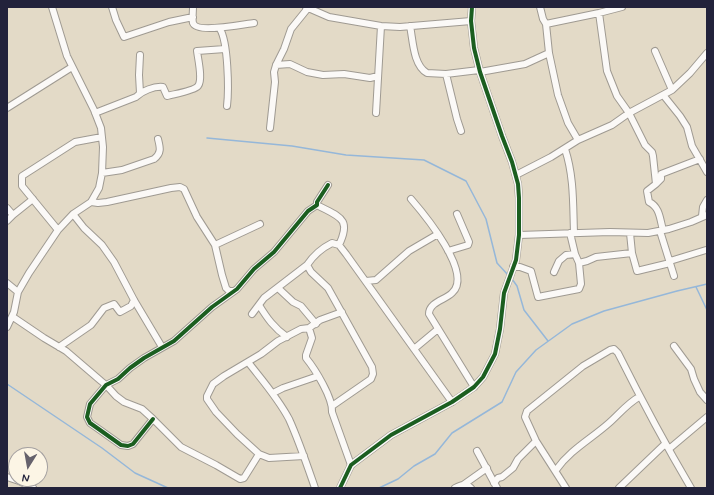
<!DOCTYPE html>
<html>
<head>
<meta charset="utf-8">
<style>
	body { margin:0 }
	#map { position:relative; width:714px; height:495px; overflow:hidden; background:#e3dac7; font-family:Mynerve,sans-serif }
	canvas { display:block }
	.frame { position:absolute; inset:0; border:8px solid #22223b; pointer-events:none }
	.north { position:absolute; left:8px; top:447px; width:40px; height:40px; box-sizing:border-box; background:#fcf5e5; border:1px solid #a5a1a1; border-radius:50%; rotate:191deg; font-size:11px; font-weight:700; line-height:16px; text-align:center; color:#22223b }
	.north::after { content:''; display:block; margin:auto; width:14px; height:18px; background:#66626c; clip-path:polygon(50% 0,100% 100%,50% 72%,0 100%) }
</style>
</head>
<body>
<div id="map">
<canvas width="714" height="495"></canvas>
<div class="frame"></div>
<div class="north">N</div>
</div>
<script>
const g = document.querySelector('canvas').getContext('2d');
g.lineJoin = 'round';
function strokePath(path, color, width, dash) {
  g.strokeStyle = color;
  g.lineWidth = width;
  g.lineCap = dash ? 'butt' : 'round';
  g.setLineDash(dash || []);
  g.stroke(path);
}
const stream = new Path2D(`
	M207,138L292,146L346,155L424,160L466,181L486,219L497,263L508,275
	M512,279L517,286L524,310L548,341
	M696,287L707,310
	M7,384L102,448L135,473L168,488
	M379,488L398,479L414,466L435,454L452,433L502,402L516,372L536,350L572,324L604,311L677,291L707,284`);
const minor = new Path2D(`
	M112,7L116,20L124,37L169,22L193,17
	M193,7C193,12 192,19 193,23C197,34 244,24 254,23
	M306,7L329,17L381,26L400,27L471,21
	M540,7L543,19L546,24L549,53L558,95L568,123L578,140
	M599,13L607,71L617,96L629,113L645,145L652,152L653,156L656,184L647,191L649,202C660,207 660,220 663,230
	M546,24L599,13L622,7
	M410,26C413,40 413,65 427,73L446,74L479,70
	M220,29C228,42 229,89 227,106
	M655,51L672,90
	M276,65L290,64L307,72L323,75L344,74L370,78L378,76
	M480,72L525,64L549,53
	M446,74L457,119L461,131
	M140,93L139,75L140,55
	M664,96L680,116L687,127L692,146L707,172
	M7,108L72,67
	M95,113L136,97C142,91 154,86 163,87L167,96C174,94 194,91 198,86C203,80 198,59 197,51L225,49
	M376,113L381,26
	M270,128L275,82L274,72L276,65L284,49L291,29L308,8
	M565,149C574,176 573,204 574,233
	M102,173L122,170L154,159C162,153 160,147 158,139
	M516,175L551,157L578,140L612,125L629,113L672,90L690,73L707,53
	M656,184L661,179V174L700,159
	M411,199C424,214 474,274 452,293C445,300 429,302 429,314L474,387
	M91,202L98,203L107,202L171,188L180,187L184,189L197,217L215,245L222,275L226,288L229,291H234
	M317,205C339,217 352,218 339,245
	M7,208L13,215
	M73,214L84,228L102,245L114,262L134,300L162,347
	M702,216L703,207L707,200
	M7,221L13,215L33,199
	M58,230L22,186V176L75,142L102,137
	M660,231L674,276
	M570,233L575,254
	M630,233L632,253L637,271L670,263
	M519,235L610,232L648,233L669,229L691,222L707,215
	M215,245L260,224
	M448,251L468,245L469,242L457,214
	M670,261L706,250
	M307,265L311,272L328,288L372,367L373,374L371,379L332,406
	M513,267H520L531,271L538,297L579,289L581,284L579,263
	M554,272L559,261L566,255L575,254L579,263L587,261L596,257L632,253
	M366,281L376,280L409,251L438,234
	M7,283L18,292
	M278,288L293,302L301,306L316,324
	M259,305C267,318 274,328 287,337
	M252,314L264,298L307,265C313,256 322,248 332,243L339,245L346,254L452,402
	M13,317L44,338L66,351L101,381L106,385L116,396L124,402L142,409L153,419L181,447L216,465L240,479L244,478L259,454
	M7,327L14,312L18,292L29,273L58,230L73,214L91,202L99,188L102,173L103,147L101,128L94,110L67,56L52,7
	M309,328L312,338L306,355V358C315,369 333,398 332,412L351,465
	M674,346L691,369L694,379L700,392L707,400
	M59,347L91,325L104,308L114,304L120,312L131,306L134,300
	M414,349L438,329
	M248,362C262,380 278,398 289,419C299,441 307,465 315,488
	M273,393L283,388L318,376
	M153,419L133,444L128,446L121,445L100,430L90,423L87,417L90,404L106,385L118,379L130,368L144,358L174,341L212,307L237,289L254,269L274,252L308,211L317,205V202L328,185
	M669,449L707,417
	M477,451L497,488
	M304,456L269,458L259,454L237,434L216,412L207,399V396L213,384L224,376L261,354L278,341L301,329L309,328L320,320L342,312
	M556,470C570,450 591,439 609,423C619,414 628,403 639,397
	M7,477L19,481L33,488
	M494,483L498,478L502,477L513,468L518,459L536,441
	M463,485L487,468
	M455,488C461,485 466,483 471,488
	M566,488L536,441L525,417L527,411L583,366L610,350L614,349L618,353C641,399 665,444 691,488
	M619,488L665,444`);
const tertiary = new Path2D(`
	M340,488L351,465L391,435L452,402L474,387L483,377L495,354L500,329L504,293L516,260L519,235V198L518,184L512,162L502,136L480,72L474,48L471,21L472,7`);
const cycleway = new Path2D(`
	M153,419L133,444L128,446L121,445L100,430L90,423L87,417L90,404L106,385L118,379L130,368L144,358L174,341L212,307L237,289L254,269L274,252L308,211L317,205V202L328,185
	M340,488L351,465L391,435L452,402L474,387L483,377L495,354L500,329L504,293L516,260L519,235V198L518,184L512,162L502,136L480,72L474,48L471,21L472,7`);
strokePath(stream, '#95b7d9', 1.5);
strokePath(minor, '#9f9a92', 8);
strokePath(tertiary, '#9f9a92', 8);
strokePath(minor, '#fbf9f7', 6);
strokePath(tertiary, '#fbf9f7', 7);
strokePath(cycleway, '#1b5e20', 4);
</script>
</body>
</html>
